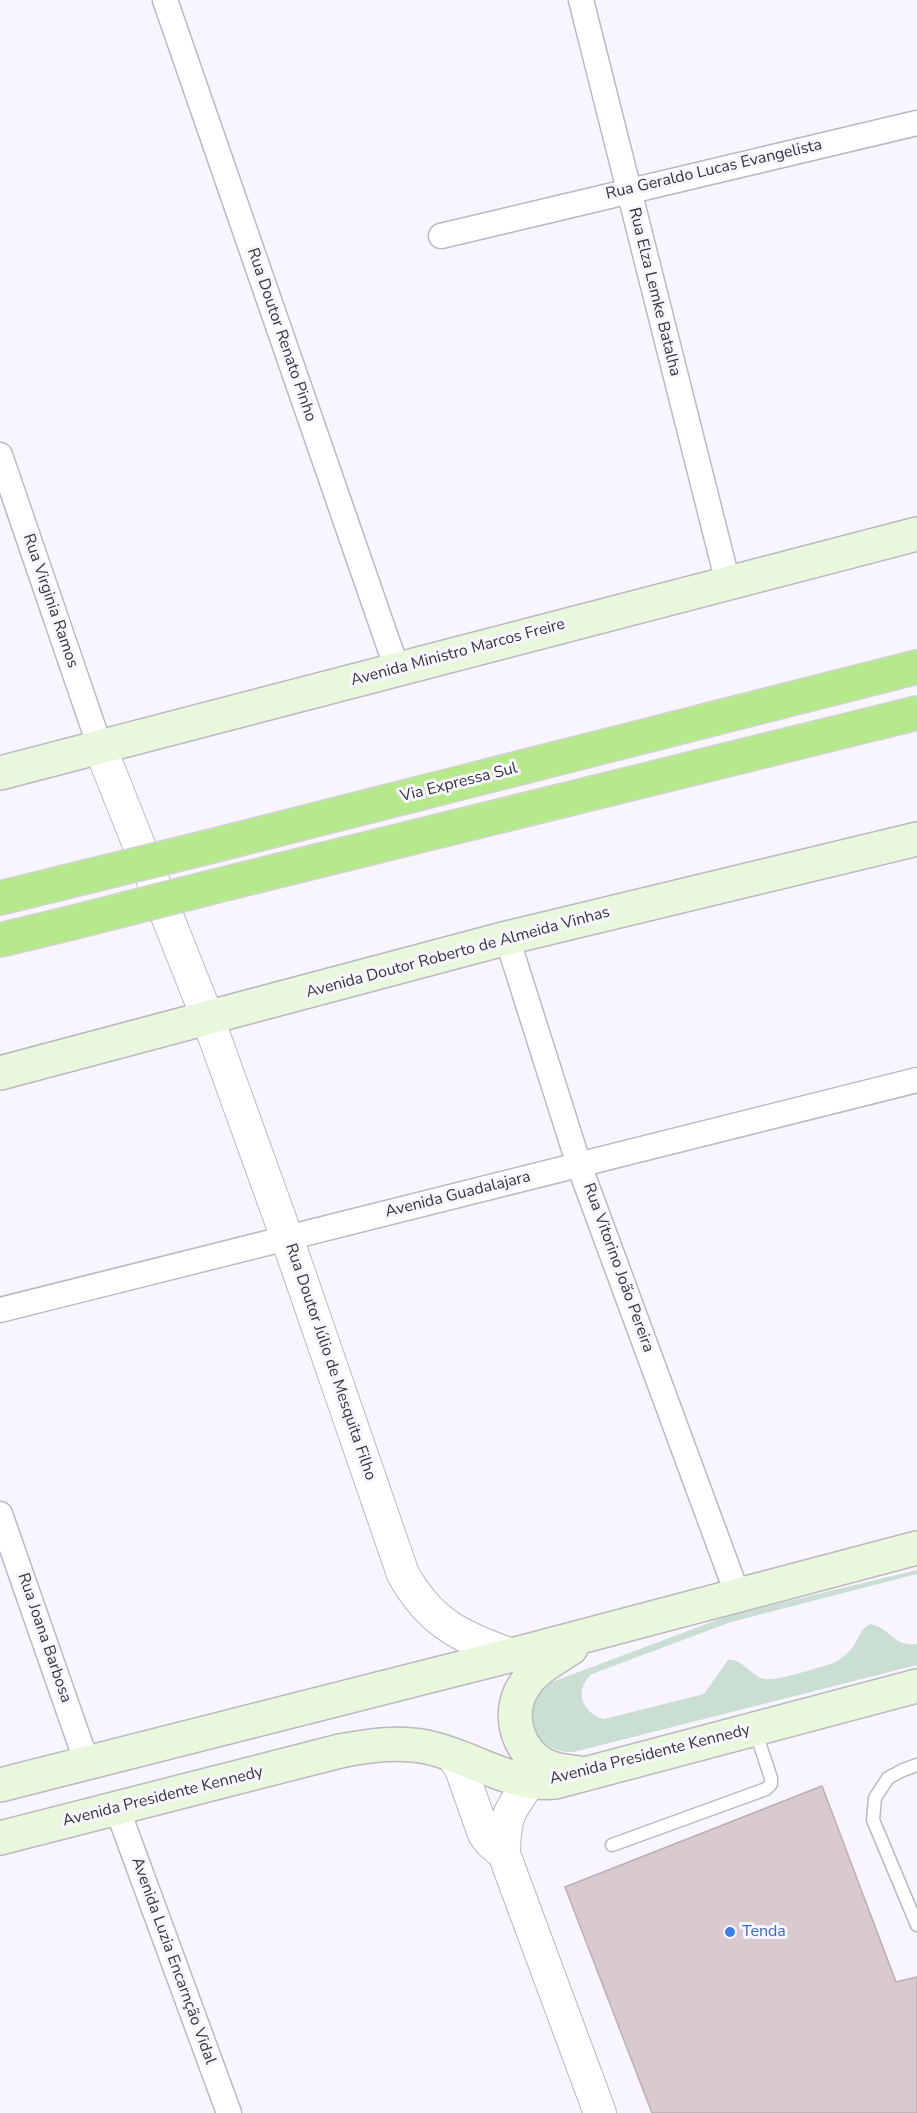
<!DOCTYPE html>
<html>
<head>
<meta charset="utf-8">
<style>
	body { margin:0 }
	canvas { display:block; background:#f8f5fe }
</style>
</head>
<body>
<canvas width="917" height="2113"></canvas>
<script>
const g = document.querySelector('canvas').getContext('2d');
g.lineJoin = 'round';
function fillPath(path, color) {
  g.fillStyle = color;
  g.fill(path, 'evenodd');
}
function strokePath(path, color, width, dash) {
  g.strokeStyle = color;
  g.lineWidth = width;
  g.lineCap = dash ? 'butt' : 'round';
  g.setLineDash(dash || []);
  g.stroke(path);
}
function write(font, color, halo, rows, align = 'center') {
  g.font = font + ' "Nunito Sans",sans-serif';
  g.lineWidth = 6;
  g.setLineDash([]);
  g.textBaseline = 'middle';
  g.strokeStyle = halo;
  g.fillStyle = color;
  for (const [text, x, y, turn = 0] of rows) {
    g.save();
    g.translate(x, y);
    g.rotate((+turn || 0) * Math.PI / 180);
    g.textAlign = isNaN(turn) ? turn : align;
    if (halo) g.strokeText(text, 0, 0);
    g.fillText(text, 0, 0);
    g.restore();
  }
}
const green = new Path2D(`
	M917,1570V1574L731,1622L592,1674C573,1690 582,1713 604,1719L704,1694L728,1660C742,1658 751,1677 765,1679C780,1681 818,1667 834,1663C841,1658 848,1654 853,1647C859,1638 860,1628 871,1624C890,1628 893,1647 917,1644V1665L574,1752C531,1754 516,1705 552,1682L730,1615Z`);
const building = new Path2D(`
	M822,1786L896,1982L917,1977V2113H652L565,1887Z`);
const service = new Path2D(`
	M917,1765L903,1770L888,1778L875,1798L873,1820L917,1925
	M612,1845L766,1789L771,1784V1778L755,1730`);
const minor = new Path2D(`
	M165,0L397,669
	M581,0L728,583
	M441,236L917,123
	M0,455L100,747
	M507,938L579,1165L738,1596
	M0,1310L917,1080
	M0,1514L87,1763
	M117,1808L229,2113`);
const tertiary = new Path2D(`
	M100,747L208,1019L287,1238L403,1574C430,1623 461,1637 512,1655
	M453,1756L461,1769L484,1834L490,1842L504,1854
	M530,1782C509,1810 504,1818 504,1854L600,2113`);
const secondary = new Path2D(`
	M0,773L917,534
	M0,1073L507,938L917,839
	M571,1648C555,1659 534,1669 524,1686C506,1713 517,1752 546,1766C557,1771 568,1772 579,1773
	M0,1785L512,1655L917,1548
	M0,1838L340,1751C371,1745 400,1741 431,1748C474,1758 509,1786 555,1782L917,1686`);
const motorway = new Path2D(`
	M208,847L917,667
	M216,886L917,713
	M0,898L61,883
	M0,940L71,923`);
const motorwayBridge = new Path2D(`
	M61,883L208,847
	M71,923L216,886`);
const markers = [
	[730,1932,6,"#3f7fe0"]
];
const streetNames = [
	["Rua Geraldo Lucas Evangelista",714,170,-13],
	["Rua Elza Lemke Batalha",654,292,76],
	["Rua Doutor Renato Pinho",281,335,71],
	["Rua Virginia Ramos",50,601,71],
	["Avenida Ministro Marcos Freire",458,653,-15],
	["Via Expressa Sul",459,783,-14],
	["Avenida Doutor Roberto de Almeida Vinhas",458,953,-15],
	["Avenida Guadalajara",458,1195,-14],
	["Rua Vitorino João Pereira",618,1268,70],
	["Rua Doutor Júlio de Mesquita Filho",330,1362,71],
	["Rua Joana Barbosa",44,1638,71],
	["Avenida Presidente Kennedy",650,1755,-14],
	["Avenida Presidente Kennedy",163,1797,-14],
	["Avenida Luzia Encarnção Vidal",173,1961,70]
];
const shopNames = [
	["Tenda",742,1932]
];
fillPath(green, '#cbded4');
fillPath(building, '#d8cace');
strokePath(building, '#bcaeb2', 1.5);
strokePath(service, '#bcb8c3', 15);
strokePath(minor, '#bcb8c3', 27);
strokePath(tertiary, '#bcb8c3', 34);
strokePath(secondary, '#bcb8c3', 36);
strokePath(motorway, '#d3d3d4', 36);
strokePath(service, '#fff', 12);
strokePath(minor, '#fff', 24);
strokePath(tertiary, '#fff', 32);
strokePath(secondary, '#e9f8dc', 33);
strokePath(motorway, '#b6e98b', 33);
strokePath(motorwayBridge, '#d3d3d4', 36, []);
strokePath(motorwayBridge, '#b6e98b', 33);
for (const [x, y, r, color] of markers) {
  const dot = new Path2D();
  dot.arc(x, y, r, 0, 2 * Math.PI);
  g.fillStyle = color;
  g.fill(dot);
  strokePath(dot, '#f8f5fe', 2);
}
write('16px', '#38363b', '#f8f5fe', streetNames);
write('16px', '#366cbe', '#f8f5fe', shopNames, 'left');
</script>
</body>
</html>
